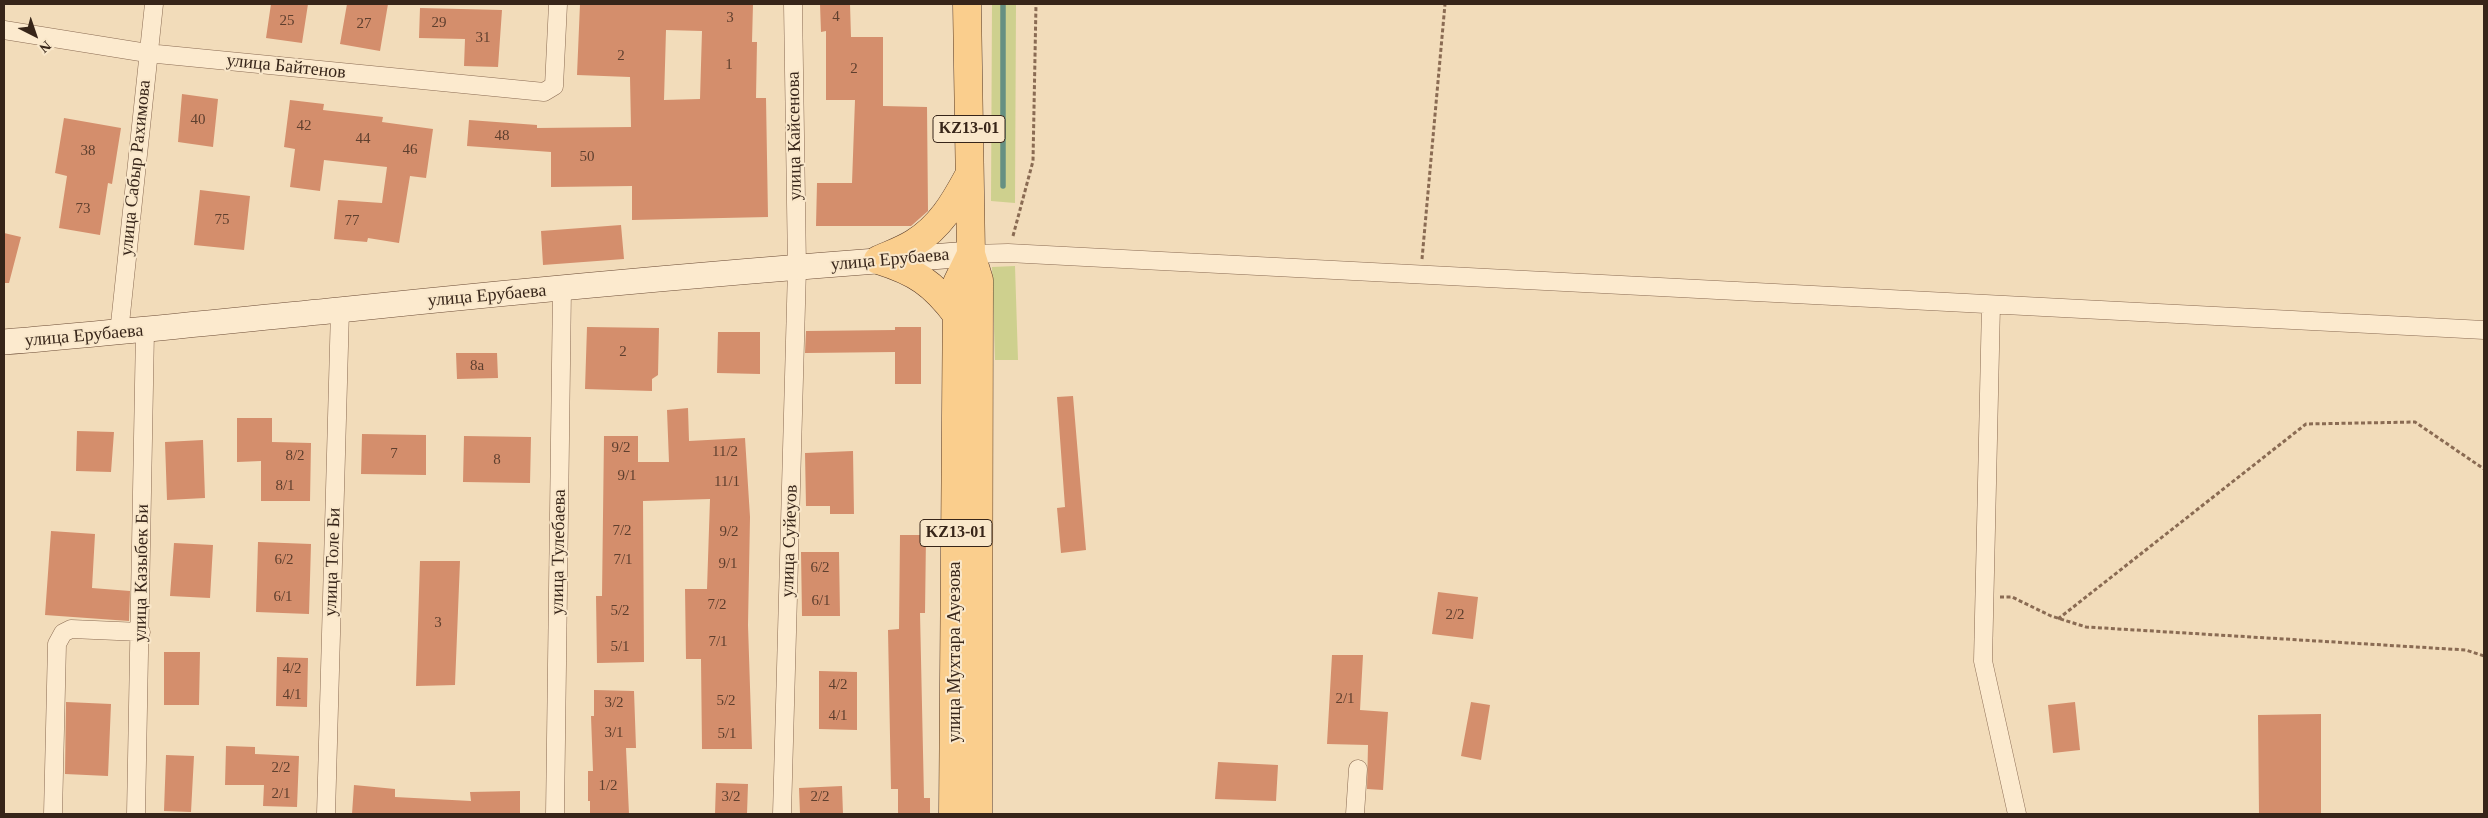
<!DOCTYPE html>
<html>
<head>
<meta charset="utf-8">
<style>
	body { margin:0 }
	#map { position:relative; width:2488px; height:818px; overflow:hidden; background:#f2dcba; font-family:Georgia,serif }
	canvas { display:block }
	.frame { position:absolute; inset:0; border:5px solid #372519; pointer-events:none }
	.north { position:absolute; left:10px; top:10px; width:50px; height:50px; -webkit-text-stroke:4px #f9e7ca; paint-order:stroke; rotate:139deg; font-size:14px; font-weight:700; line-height:20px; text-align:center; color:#372519 }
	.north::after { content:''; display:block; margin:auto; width:18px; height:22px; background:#372519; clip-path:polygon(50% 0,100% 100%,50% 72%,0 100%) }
</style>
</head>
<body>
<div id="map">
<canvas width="2488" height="818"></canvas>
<div class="frame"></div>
<div class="north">N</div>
</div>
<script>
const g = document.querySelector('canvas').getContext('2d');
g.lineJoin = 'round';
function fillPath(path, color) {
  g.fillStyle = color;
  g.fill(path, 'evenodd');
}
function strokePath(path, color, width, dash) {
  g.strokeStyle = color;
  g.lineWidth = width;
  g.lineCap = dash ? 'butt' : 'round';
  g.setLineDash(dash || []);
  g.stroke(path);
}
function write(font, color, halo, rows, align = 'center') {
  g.font = font + ' Georgia,serif';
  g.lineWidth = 4;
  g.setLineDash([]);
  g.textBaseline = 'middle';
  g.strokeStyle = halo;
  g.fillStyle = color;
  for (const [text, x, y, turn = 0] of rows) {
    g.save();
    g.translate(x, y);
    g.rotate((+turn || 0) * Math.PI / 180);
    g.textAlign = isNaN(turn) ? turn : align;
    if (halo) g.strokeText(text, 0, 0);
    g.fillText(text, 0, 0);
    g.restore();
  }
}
const green = new Path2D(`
	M992,4H1016L1015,203L991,201Z
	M1015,266L1018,360H995L992,267Z`);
const stream = new Path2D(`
	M1003,4V186`);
const building = new Path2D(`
	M271,4H308L302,43L266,38Z
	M347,4H388L380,51L340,44Z
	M580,4H753L752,42H757L756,98H766L768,217L632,220V186L551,187V152L467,146L469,120L537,125V128L631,127L630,77L577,75ZM666,30L702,31L700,99L664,100Z
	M820,4H850L851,37H883V106L927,107L928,211L911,226H816L817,183H852L855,100H826V31L821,32Z
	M420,8L502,10L498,67L464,66L465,39L419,38Z
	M182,94L218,99L213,147L178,142Z
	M290,100L324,104L323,110L383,117L382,122L433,129L426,178L410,176L399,243L368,238L367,242L334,239L338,200L382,203L387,167L324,160L320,191L290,187L295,149L284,147Z
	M64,118L121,128L112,184L108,183L100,235L59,228L67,176L55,173Z
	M200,190L250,196L244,250L194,245Z
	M621,225L624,259L543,265L541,231Z
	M4,233L21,237L9,283H4Z
	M587,327L659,328L658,375L652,379V391L585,389Z
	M895,327H921V384H895V352L805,353L806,331L895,330Z
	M718,332H760V374L717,373Z
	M456,353H497L498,378L457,379Z
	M1073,396L1086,550L1061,553L1057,508L1065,507L1057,397Z
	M688,408L689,441L745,438L750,517L748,625L752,749H702L701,659H686L685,589H707L710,499L643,501L644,662L597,663L596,596H602L604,436H638V462H669L667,410Z
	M237,418H272V442L311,443L310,501H261V461L237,462Z
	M77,431L114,432L111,472L76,471Z
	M362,434L426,435V475L361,474Z
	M464,436L531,437L530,483L463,482Z
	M203,440L205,498L167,500L165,442Z
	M853,451L854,514H830V506H806L805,453Z
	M51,531L95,534L92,588L130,591L129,621L45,615Z
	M900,535H926L925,613H920L924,798H930V814H898V789H891L888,630L899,629Z
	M258,542L311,544L309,614L256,612Z
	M174,543L213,545L210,598L170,596Z
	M801,552H839L840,616H802Z
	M420,561H460L455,685L416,686Z
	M1438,592L1478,597L1473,639L1432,634Z
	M164,652H200L199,705H164Z
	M1332,655H1363L1360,710L1388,712L1383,790L1367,789L1368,745L1327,744Z
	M277,657L308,658L307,707L276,706Z
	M819,671L857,672V730L819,729Z
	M594,690L634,691L636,748H626L629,814H590V801H588V771H593L591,716H594Z
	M66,702L111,704L108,776L65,774Z
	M1471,702L1490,705L1481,760L1461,756Z
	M2075,702L2080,750L2053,753L2048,705Z
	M2321,714V814H2259L2258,715Z
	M226,746L255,747V754L299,756L297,807L263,806L264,785H225Z
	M166,755L194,756L191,812L164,811Z
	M1218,762L1278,765L1276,801L1215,799Z
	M716,783L748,784L747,814H715Z
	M354,785L395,789V797L471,801L470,792L520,791V814H352Z
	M842,786L843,814H800L799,788Z`);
const path = new Path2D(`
	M1013,236L1033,161L1036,4
	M1422,259L1445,4
	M2000,597H2012L2051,616L2086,627L2466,650L2484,656
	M2058,619L2306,424L2415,422L2484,469`);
const street = new Path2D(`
	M4,30L147,53L544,92L554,86L558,4
	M971,254L1008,253L2484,330
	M1991,305L1983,661L2017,814
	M119,333L154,4
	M53,814L57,644L63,633L71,629L141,632
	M136,814L145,331
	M326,814L340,310
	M555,814L562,289
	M782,814L797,268L793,4
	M1355,814L1358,769`);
const secondary = new Path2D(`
	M4,342C116,333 227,321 339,310C549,288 760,269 971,254`);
const primary = new Path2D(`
	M967,4L971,254L979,280L978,814
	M878,260C889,255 903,250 914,243C940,227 954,203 968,177
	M878,260C916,272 933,283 957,315
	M953,814L957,283L971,254`);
const numberNames = [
	["4",836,17],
	["3",730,18],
	["25",287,21],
	["29",439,23],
	["27",364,24],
	["31",483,38],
	["2",621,56],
	["1",729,65],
	["2",854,69],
	["40",198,120],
	["42",304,126],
	["48",502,136],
	["44",363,139],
	["46",410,150],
	["38",88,151],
	["50",587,157],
	["73",83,209],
	["75",222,220],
	["77",352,221],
	["2",623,352],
	["8а",477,366],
	["9/2",621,448],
	["11/2",725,452],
	["7",394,454],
	["8/2",295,456],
	["8",497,460],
	["9/1",627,476],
	["11/1",727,482],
	["8/1",285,486],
	["7/2",622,531],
	["9/2",729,532],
	["6/2",284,560],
	["7/1",623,560],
	["9/1",728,564],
	["6/2",820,568],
	["6/1",283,597],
	["6/1",821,601],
	["7/2",717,605],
	["5/2",620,611],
	["2/2",1455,615],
	["3",438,623],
	["7/1",718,642],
	["5/1",620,647],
	["4/2",292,669],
	["4/2",838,685],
	["4/1",292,695],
	["2/1",1345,699],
	["5/2",726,701],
	["3/2",614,703],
	["4/1",838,716],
	["3/1",614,733],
	["5/1",727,734],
	["2/2",281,768],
	["1/2",608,786],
	["2/1",281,794],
	["3/2",731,797],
	["2/2",820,797]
];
const shields = [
	[969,129,72],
	[956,533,72]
];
const shieldNames = [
	["KZ13-01",969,129],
	["KZ13-01",956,533]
];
const streetNames = [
	["улица Байтенов",286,67,6],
	["улица Кайсенова",795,136,-91],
	["улица Сабыр Рахимова",136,168,-84],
	["улица Ерубаева",890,260,-5],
	["улица Ерубаева",487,296,-5],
	["улица Ерубаева",84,336,-5],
	["улица Суйеуов",790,541,-88],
	["улица Тулебаева",559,552,-89],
	["улица Толе Би",333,562,-88],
	["улица Казыбек Би",142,573,-89],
	["улица Мухтара Ауезова",955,652,-90]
];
fillPath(green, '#ced08e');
strokePath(stream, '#669082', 5.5);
fillPath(building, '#d48e6c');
strokePath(street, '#8a6b53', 19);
strokePath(secondary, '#6c4c36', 26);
strokePath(primary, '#573a28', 29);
strokePath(path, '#8a6b53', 3, [4, 2.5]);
strokePath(street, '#fceace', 18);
strokePath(secondary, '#fceace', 25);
strokePath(primary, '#face8d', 28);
write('15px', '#5e3f2e', null, numberNames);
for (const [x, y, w] of shields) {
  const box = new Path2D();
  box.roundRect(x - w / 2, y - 13.5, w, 27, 4);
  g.fillStyle = '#f9e7ca';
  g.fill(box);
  strokePath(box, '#372519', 1);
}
write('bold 16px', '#372519', null, shieldNames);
write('18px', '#372519', '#f9e7ca', streetNames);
</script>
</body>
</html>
